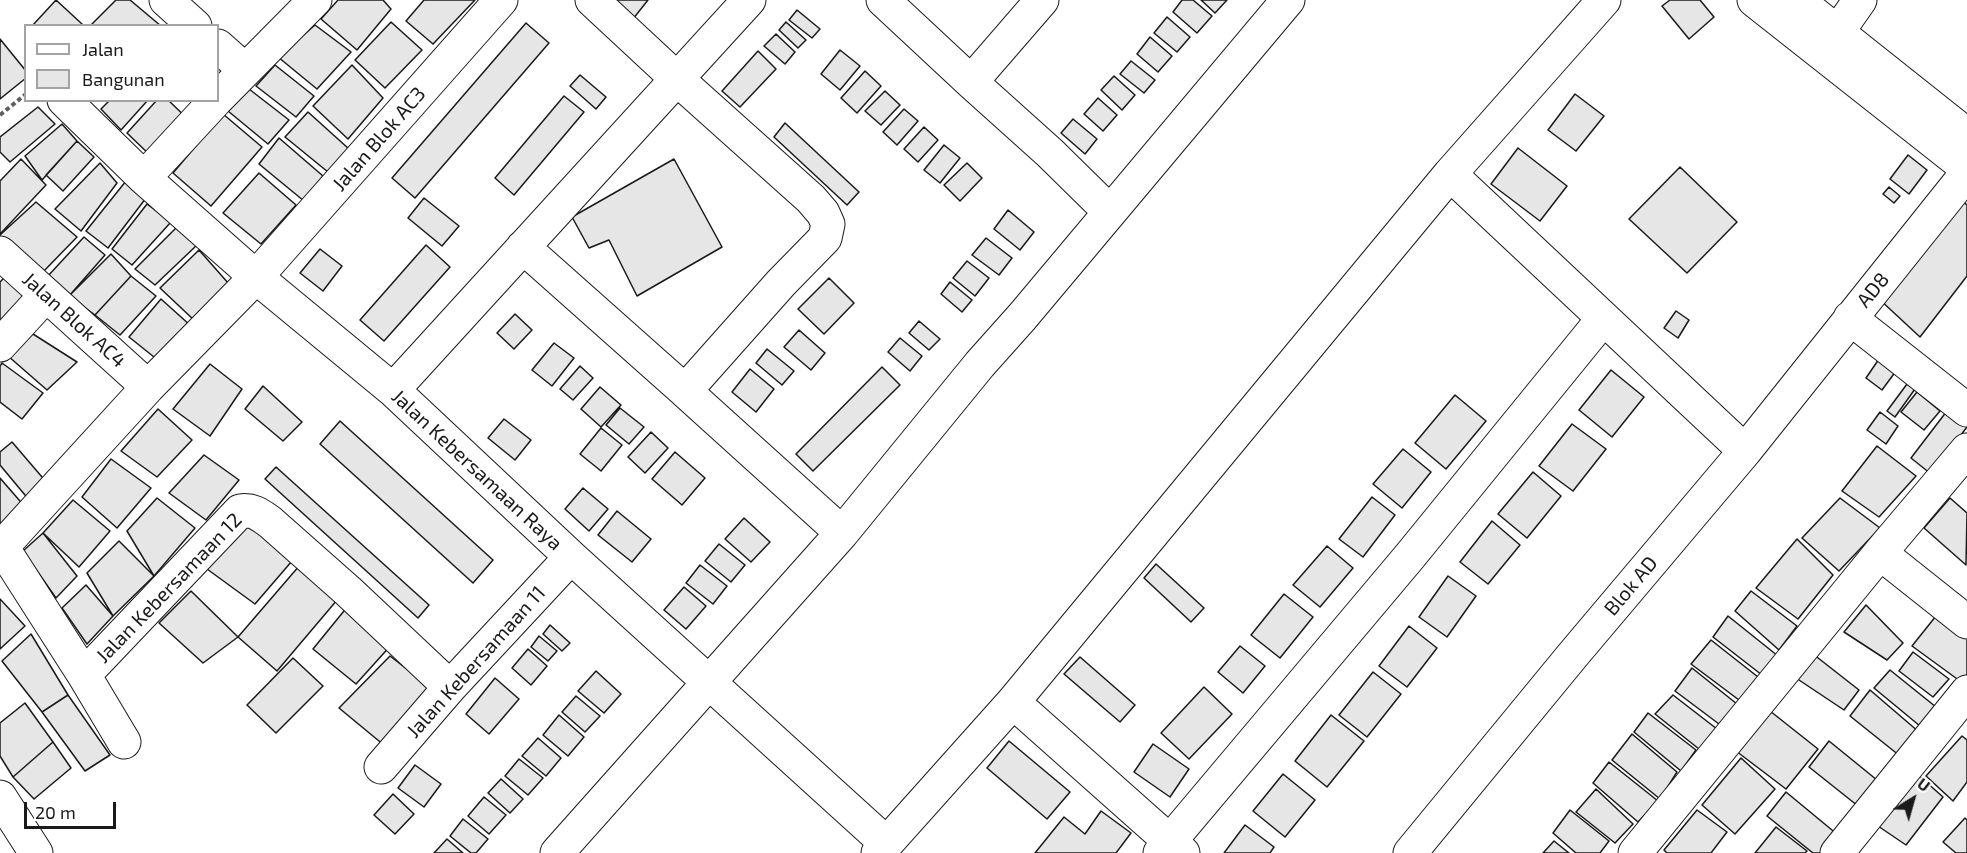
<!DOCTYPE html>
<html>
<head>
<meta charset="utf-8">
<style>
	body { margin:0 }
	#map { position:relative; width:1967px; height:853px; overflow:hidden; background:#fff; font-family:"Exo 2",sans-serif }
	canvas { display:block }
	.legend { position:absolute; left:24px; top:24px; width:195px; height:78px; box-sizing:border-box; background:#fff; border:2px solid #a3a3a3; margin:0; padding:8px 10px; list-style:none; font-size:18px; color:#1a1a1a }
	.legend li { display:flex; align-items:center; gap:12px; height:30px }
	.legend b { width:30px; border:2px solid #a3a3a3 }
	.north { position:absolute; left:1883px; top:769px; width:60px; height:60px; -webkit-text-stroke:4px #fff; paint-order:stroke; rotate:37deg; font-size:16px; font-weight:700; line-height:24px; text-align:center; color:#1a1a1a }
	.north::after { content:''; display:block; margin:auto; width:21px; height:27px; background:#1a1a1a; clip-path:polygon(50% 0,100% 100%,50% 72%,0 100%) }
	.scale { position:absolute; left:24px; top:802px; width:92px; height:27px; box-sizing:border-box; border:3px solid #1a1a1a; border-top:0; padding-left:8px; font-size:18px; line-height:21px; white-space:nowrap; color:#1a1a1a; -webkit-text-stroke:4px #fff; paint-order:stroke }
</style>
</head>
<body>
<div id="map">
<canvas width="1967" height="853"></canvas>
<ul class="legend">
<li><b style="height:8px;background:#fff"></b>Jalan</li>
<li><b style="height:16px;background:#e6e6e6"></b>Bangunan</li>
</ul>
<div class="north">U</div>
<div class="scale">20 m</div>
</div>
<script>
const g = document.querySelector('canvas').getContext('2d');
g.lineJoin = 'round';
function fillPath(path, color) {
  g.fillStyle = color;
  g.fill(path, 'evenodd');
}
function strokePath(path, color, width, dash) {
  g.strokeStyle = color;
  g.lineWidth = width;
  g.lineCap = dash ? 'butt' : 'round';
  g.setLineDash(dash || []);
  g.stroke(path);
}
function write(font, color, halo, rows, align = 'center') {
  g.font = font + ' "Exo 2",sans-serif';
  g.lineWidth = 4.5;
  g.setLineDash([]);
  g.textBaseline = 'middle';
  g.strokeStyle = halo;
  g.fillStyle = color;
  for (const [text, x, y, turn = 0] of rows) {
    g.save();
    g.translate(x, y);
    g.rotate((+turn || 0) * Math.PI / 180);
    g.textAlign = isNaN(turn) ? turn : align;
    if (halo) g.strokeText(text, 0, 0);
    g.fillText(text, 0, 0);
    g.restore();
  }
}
const building = new Path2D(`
	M56,0L82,24L80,26H32Z
	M116,0H130L161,26H90Z
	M338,0H383L391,9L357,50L321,19Z
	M424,0H475L433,44L406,21Z
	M608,0H648L629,24Z
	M1182,0H1193L1212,16L1197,33L1173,12Z
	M1201,0H1227L1215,13Z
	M1670,0H1700L1714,17L1689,39L1662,6Z
	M797,10L820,29L812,38L789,20Z
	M1167,17L1190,37L1177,52L1154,33Z
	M391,22L422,50L385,88L355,60Z
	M786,22L806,40L798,48L779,30Z
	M526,23L549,43L415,198L392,178Z
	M315,25L351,52L317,89L278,57Z
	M776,34L795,52L785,64L764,46Z
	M1150,37L1172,56L1158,72L1137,54Z
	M0,39L26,71V78L0,99Z
	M840,50L860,66L840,90L821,74Z
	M758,51L776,69L740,107L722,91Z
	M1131,61L1155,80L1144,93L1120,74Z
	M275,65L314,96L296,117L256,86Z
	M352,65L383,98L348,139L313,106Z
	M865,71L881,86L857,113L841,98Z
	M580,75L606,97L596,109L570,86Z
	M1114,76L1135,95L1122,110L1101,90Z
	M249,89L289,120L268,144L228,111Z
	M885,91L900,105L881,125L865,111Z
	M1575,94L1604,116L1576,151L1548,130Z
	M564,96L584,112L514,195L495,178Z
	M1098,98L1117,115L1103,131L1084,114Z
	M110,100H148L121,130L101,109Z
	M157,100H168L191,122L154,159L127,133Z
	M38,107L55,124L10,162L0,152V137Z
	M904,109L918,121L897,145L883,132Z
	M308,112L349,149L328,172L285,137Z
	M223,114L262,147L211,206L173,173Z
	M1073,119L1097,139L1085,154L1061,133Z
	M785,123L859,192L847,205L774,137Z
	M62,124L77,141L42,180L25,156Z
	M924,127L938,140L918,162L904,149Z
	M279,138L323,176L304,201L259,164Z
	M77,141L94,157L63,191L46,175Z
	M944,145L960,158L940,183L924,170Z
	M1518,148L1567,186L1540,221L1491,184Z
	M1908,155L1927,170L1909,194L1890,179Z
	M21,159L46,185L0,234V181Z
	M674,159L722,247L637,296L609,240L589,248L572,217Z
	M100,163L117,183L81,231L55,209Z
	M967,163L982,178L960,201L944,185Z
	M1680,167L1737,222L1687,273L1629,219Z
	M259,173L296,205L261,244L223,213Z
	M126,181L146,198L108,248L86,231Z
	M1889,187L1900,196L1894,203L1883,194Z
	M424,198L459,226L442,246L408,218Z
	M1960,199L1967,205V276L1920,337L1878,298Z
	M36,202L77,237L41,274L0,239V235Z
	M147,204L171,222L132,265L112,249Z
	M1008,210L1034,232L1020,250L994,229Z
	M179,225L197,245L155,285L135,269Z
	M84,237L105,255L69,296L47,277Z
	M986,238L1012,258L999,275L972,255Z
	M426,245L450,267L384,341L360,320Z
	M320,249L342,266L323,291L300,273Z
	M199,250L229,284L195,321L160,288Z
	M111,254L131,276L95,315L69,296Z
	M967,261L989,278L975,296L953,278Z
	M11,271L37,296L0,321V282Z
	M131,276L156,296L120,335L95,315Z
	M829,278L854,303L824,334L798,309Z
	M950,282L972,300L962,312L941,294Z
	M161,299L191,326L159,361L129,337Z
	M1676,311L1689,320L1678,338L1664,328Z
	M515,314L532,330L514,349L497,333Z
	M919,321L940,339L929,350L909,333Z
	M799,330L825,353L811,370L784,347Z
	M33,334L77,362L47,390L8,356Z
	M900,338L922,356L910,371L888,352Z
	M554,343L574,358L552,386L532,370Z
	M767,349L794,371L782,385L756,363Z
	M1879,359L1896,371L1882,390L1866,378Z
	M2,363L43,393L22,419L0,402V366Z
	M210,364L242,389L210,436L173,409Z
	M580,366L593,378L573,400L560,389Z
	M882,367L900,385L813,471L796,454Z
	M750,369L774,389L756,412L732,392Z
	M1611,370L1644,397L1612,437L1579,410Z
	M1907,384L1915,389L1895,417L1887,411Z
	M263,386L302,422L283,441L245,409Z
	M600,387L621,405L601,427L581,409Z
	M1917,392L1940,411L1924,430L1901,412Z
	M1455,395L1486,421L1446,469L1415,443Z
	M1950,407L1967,420V427L1931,474L1911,458Z
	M620,408L644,427L629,444L606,425Z
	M158,409L192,440L157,477L121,451Z
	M1880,412L1898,426L1886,444L1867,430Z
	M504,419L531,440L515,460L488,438Z
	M340,421L493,560L473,583L320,444Z
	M1572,424L1606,449L1573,491L1539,466Z
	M601,428L622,445L601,471L580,454Z
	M651,432L668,448L645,473L628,457Z
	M12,442L48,484L30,501L0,465V452Z
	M1877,446L1916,476L1879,517L1842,491Z
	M1403,449L1431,472L1402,508L1373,484Z
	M675,452L705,478L682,505L652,479Z
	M204,455L239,480L206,520L169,493Z
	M111,459L151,488L117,528L82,497Z
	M276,467L429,605L418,618L265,479Z
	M1533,472L1561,496L1527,538L1498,514Z
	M0,478L26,508L0,534Z
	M583,488L608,509L589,531L565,509Z
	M1372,497L1395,515L1363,557L1339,539Z
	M157,498L195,528L154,576L127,531Z
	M1840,498L1880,528L1839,571L1802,538Z
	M1950,498L1967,513L1966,565L1924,528Z
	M73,500L110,531L79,567L43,533Z
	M617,511L651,539L632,562L598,535Z
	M744,518L770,542L751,562L725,539Z
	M1492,521L1520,545L1488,584L1460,562Z
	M251,523L292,561L255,604L207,569Z
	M43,533L77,576L56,598L23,551Z
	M1797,539L1833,575L1798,619L1756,588Z
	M119,541L154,576L113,616L87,573Z
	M719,544L745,565L731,582L705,561Z
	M1327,546L1353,568L1320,607L1293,585Z
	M306,558L343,593L277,671L238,637Z
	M1156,564L1204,608L1191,622L1144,578Z
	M700,565L727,586L713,604L686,583Z
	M1448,576L1476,596L1447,637L1419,617Z
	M86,585L113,616L87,644L62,608Z
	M684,587L706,606L686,629L664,610Z
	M191,591L238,637L203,663L159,623Z
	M1751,591L1797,626L1779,650L1735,611Z
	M1284,594L1313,617L1280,658L1251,635Z
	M0,599L25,626L0,649Z
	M1866,605L1903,643L1887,660L1844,632Z
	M348,606L393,643L356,684L313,649Z
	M1940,611L1967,634V677L1964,684L1912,646Z
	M1728,616L1778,656L1762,675L1713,637Z
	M550,625L570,643L562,651L543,634Z
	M1409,626L1437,648L1407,687L1379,666Z
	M31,634L68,695L42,712L2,661Z
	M539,636L557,651L548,661L531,647Z
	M1711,640L1758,677L1743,703L1691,664Z
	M1240,646L1265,666L1243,693L1218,672Z
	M528,649L547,666L531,685L512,668Z
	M1913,652L1949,679L1933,697L1899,671Z
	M1813,654L1859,690L1844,710L1796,678Z
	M390,656L434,690L385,746L339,708Z
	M1080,657L1135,705L1120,722L1064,674Z
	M293,658L323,686L276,733L247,705Z
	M1692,668L1737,704L1719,724L1675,691Z
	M1890,670L1936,707L1920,726L1874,688Z
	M596,671L621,694L604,713L578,691Z
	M1373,672L1401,694L1367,737L1339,715Z
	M495,678L519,699L489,734L466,714Z
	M1204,687L1232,714L1189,759L1161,733Z
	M1870,690L1919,732L1900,756L1850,716Z
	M68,695L110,755L85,771L42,712Z
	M1673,695L1717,729L1699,749L1655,714Z
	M576,696L600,716L585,732L562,712Z
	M25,703L53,742L13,777L0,756V723Z
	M1770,711L1818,749L1786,789L1736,751Z
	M1648,713L1696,750L1681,771L1634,732Z
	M559,715L584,737L568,756L543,735Z
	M1331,715L1364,741L1327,787L1295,761Z
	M1632,734L1677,772L1660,799L1612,760Z
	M1962,736L1967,740V782L1953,801L1926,776Z
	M538,738L561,758L546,776L522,756Z
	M1009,741L1070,792L1047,819L987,768Z
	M1829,741L1877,780L1858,806L1809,767Z
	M53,742L71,768L34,799L13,777Z
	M1153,744L1189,769L1170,797L1134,772Z
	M1741,758L1775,789L1735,834L1702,805Z
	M519,759L543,778L528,795L505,776Z
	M1609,762L1658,801L1638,822L1593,783Z
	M415,765L441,784L424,807L398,788Z
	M1916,773L1943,797L1906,845L1875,824Z
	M1283,774L1315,800L1285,837L1253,811Z
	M501,779L523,799L510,813L488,793Z
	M1596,789L1633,824L1615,843L1576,812Z
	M1786,792L1838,835L1824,853H1813L1767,816Z
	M393,794L414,814L395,834L374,815Z
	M484,797L506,815L489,834L468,816Z
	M1570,810L1609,841L1600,853H1576L1553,833Z
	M1697,810L1727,832L1711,853H1667L1664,850Z
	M1101,811L1131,833L1116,853H1035L1064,817L1085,834Z
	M1965,818L1967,820V853H1956L1943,842Z
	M463,819L488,839L476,853H471L450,836Z
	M1245,825L1274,847L1270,853H1224Z
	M1776,827L1807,851L1805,853H1755Z
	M447,839L463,853H434Z
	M1554,841L1569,853H1543Z`);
const path = new Path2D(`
	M0,115L26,94`);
const minor = new Path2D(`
	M166,0L195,26
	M883,0L971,82L1042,0
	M1754,0L1967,168
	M1797,0L1967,135
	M218,46L244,69
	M1825,50L1860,0
	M971,82L1050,153L1110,212
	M218,98L315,0
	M64,100L144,178L256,277L393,390L571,557L886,843
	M1450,174L1745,451
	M144,178L216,100
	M523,247L685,391L781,283L825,238L828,224L823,213L811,199L677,79L592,0
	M0,253L148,387
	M1850,318L1967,410
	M0,345L46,295
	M393,390L749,0
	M685,391L842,533
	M1967,450L1880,553L1967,622
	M2,547L84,675L240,511C253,509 260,515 270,522L348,591L450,687
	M0,549L148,387L256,277L501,0
	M84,675L124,742
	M1013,702L1450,174L1604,0
	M381,767L450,687L571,557
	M0,797L36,853
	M557,853L842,533L980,364L1022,317L1288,0
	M878,853L1013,702L1183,853
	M1160,853L1410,556L1603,319
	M1410,853L1572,656L1745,451L1967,173
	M1635,853L1880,553
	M1837,853L1967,692`);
const streetNames = [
	["Jalan Blok AC3",379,139,-49],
	["AD8",1873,290,-51],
	["Jalan Blok AC4",74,320,42],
	["Jalan Kebersamaan Raya",477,470,43],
	["Blok AD",1631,586,-50],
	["Jalan Kebersamaan 12",169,588,-46],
	["Jalan Kebersamaan 11",476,662,-48]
];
fillPath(building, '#e6e6e6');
strokePath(building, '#1a1a1a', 1.5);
strokePath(minor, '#1a1a1a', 35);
strokePath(path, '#5f5f5f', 4, [4.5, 3]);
strokePath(minor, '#fff', 33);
write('20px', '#1a1a1a', '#fff', streetNames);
</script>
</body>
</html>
